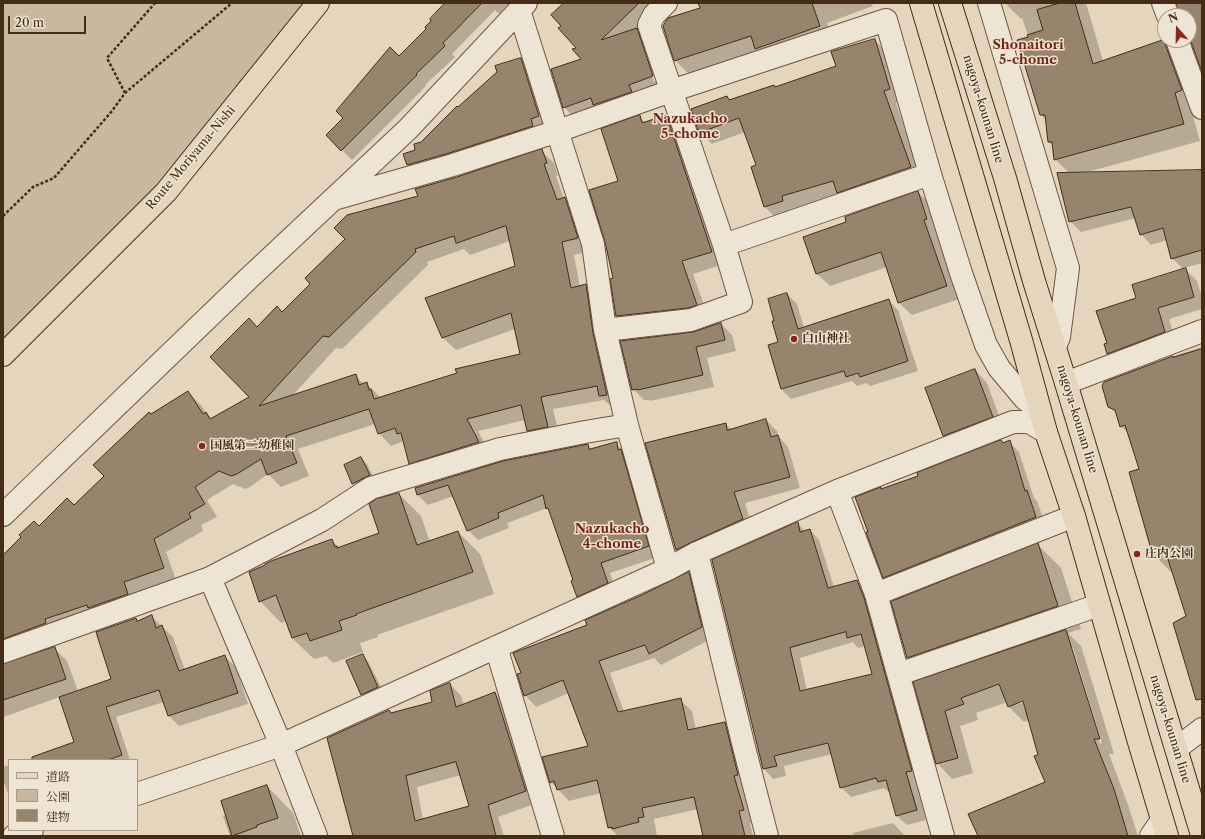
<!DOCTYPE html>
<html>
<head>
<meta charset="utf-8">
<style>
	body { margin:0 }
	#map { position:relative; width:1205px; height:839px; overflow:hidden; background:#e4d5bc; font-family:"Libre Caslon Text","Noto Serif JP",serif }
	canvas { display:block }
	.frame { position:absolute; inset:0; border:4px solid #442c17; pointer-events:none }
	.legend { position:absolute; left:8px; top:759px; width:130px; height:72px; box-sizing:border-box; background:#ede4d3; border:1px solid #a99a88; margin:0; padding:5px 7px; list-style:none; font-size:12px; color:#442c17 }
	.legend li { display:flex; align-items:center; gap:8px; height:20px }
	.legend b { width:20px; border:1px solid #a99a88 }
	.north { position:absolute; left:1157px; top:8px; width:40px; height:40px; box-sizing:border-box; background:#ede4d3; border:1px solid #a99a88; border-radius:50%; rotate:340deg; font-size:11px; font-weight:700; line-height:16px; text-align:center; color:#442c17 }
	.north::after { content:''; display:block; margin:auto; width:14px; height:18px; background:#8f2418; clip-path:polygon(50% 0,100% 100%,50% 72%,0 100%) }
	.scale { position:absolute; left:8px; top:16px; width:78px; height:18px; box-sizing:border-box; border:2px solid #442c17; border-top:0; padding-left:5px; font-size:12px; line-height:14px; white-space:nowrap; color:#442c17; -webkit-text-stroke:3px #ede4d3; paint-order:stroke }
</style>
</head>
<body>
<div id="map">
<canvas width="1205" height="839"></canvas>
<div class="frame"></div>
<ul class="legend">
<li><b style="height:5px;background:#e4d5bc"></b>道路</li>
<li><b style="height:11px;background:#c9b8a0"></b>公園</li>
<li><b style="height:11px;background:#97846d"></b>建物</li>
</ul>
<div class="north">N</div>
<div class="scale">20 m</div>
</div>
<script>
const g = document.querySelector('canvas').getContext('2d');
g.lineJoin = 'round';
function fillPath(path, color) {
  g.fillStyle = color;
  g.fill(path, 'evenodd');
}
function strokePath(path, color, width, dash) {
  g.strokeStyle = color;
  g.lineWidth = width;
  g.lineCap = dash ? 'butt' : 'round';
  g.setLineDash(dash || []);
  g.stroke(path);
}
function write(font, color, halo, rows, align = 'center') {
  g.font = font + ' "Libre Caslon Text","Noto Serif JP",serif';
  g.lineWidth = 3;
  g.setLineDash([]);
  g.textBaseline = 'middle';
  g.strokeStyle = halo;
  g.fillStyle = color;
  for (const [text, x, y, turn = 0] of rows) {
    g.save();
    g.translate(x, y);
    g.rotate((+turn || 0) * Math.PI / 180);
    g.textAlign = isNaN(turn) ? turn : align;
    if (halo) g.strokeText(text, 0, 0);
    g.fillText(text, 0, 0);
    g.restore();
  }
}
const green = new Path2D(`
	M3,3H318L166,192L3,355Z`);
const shadow = new Path2D(`
	M445,3H510L499,14L495,10L452,54L455,57L425,85L426,86L352,160L327,135L399,57L428,29L440,10L439,9Z
	M565,3H665L637,30L650,43L666,90L577,121L564,107L583,59L562,26ZM641,44H643L656,81L654,82Z
	M699,3H871L873,6L827,23L833,39L689,74L675,60L701,9Z
	M1005,3H1086L1103,61L1160,41L1177,58L1200,141L1084,173L1202,171V263L1184,268L1197,281L1202,297V309L1169,319L1176,343L1120,365L1108,353V344L1137,298L1184,270L1172,258L1167,240L1151,245L1141,234L1136,218L1081,232L1070,221V174L1055,159L1054,147L1049,142L1046,120L1041,115L1029,38L1022,18L1021,19Z
	M874,40L887,52L901,101L896,103L922,180L840,194L793,209L795,213L777,219L765,207L757,166L745,132L712,144L700,132L727,97L731,101L776,88L837,66Z
	M521,59L533,71L551,128L420,177L408,165L421,142L458,109Z
	M639,116L646,123L665,116L678,128L724,264L693,274L708,317L629,328L617,316L614,279L620,181Z
	M541,151L554,163L558,175L556,176L564,199L578,211L590,251L574,255L580,287L586,285L598,298L613,408L604,400L553,409L560,439L540,443L528,430L525,420L478,431L491,455L422,476L410,463L404,441L391,446L379,433L375,424L298,449L309,476L281,487L268,474L250,487L245,489L233,484L207,500L217,517L201,525L203,531L166,552L176,580L3,662V665L54,648L67,661L78,691L112,679L135,619L138,621L151,616L173,637L185,670L225,657L236,667L248,704L179,726L169,716L164,702L116,717L130,760H28L75,743L60,697L3,717V557L39,527L74,506L105,476L151,415L188,392L201,405L206,413L212,419L251,397L257,328L282,313L419,196L457,178ZM510,241L516,267L427,299L443,338L456,350L515,329L521,354L380,399L379,396L366,383L364,384L355,376L292,396L336,348L342,349L428,265L427,262L464,249L470,255Z
	M918,192L931,205L940,232L937,233L959,299L912,315L899,303L887,267L830,286L817,274L848,223Z
	M787,294L797,304L804,328L888,300L898,310L918,371L870,386L867,383L857,386L852,381L791,399L781,389L769,346L780,343L776,321Z
	M721,324L732,335L736,351L707,358L714,387L650,401L649,400H644L633,389L693,333Z
	M1202,347V696L1187,616L1174,575L1154,555L1141,470L1130,435L1121,426L1117,414L1109,407L1104,383L1180,354Z
	M975,370L987,383L1004,429L956,448L944,435Z
	M766,420L777,431L779,437L788,447L800,488L745,503L753,530L688,561L677,550L646,444L726,424L732,430Z
	M1009,442L1019,452L1034,498L1037,501L1046,527L894,587L884,577L869,532L881,488L882,490Z
	M616,444L627,454L658,557L610,573L617,593L588,606L578,596L574,581L551,512L547,508L507,523L509,528L478,540L468,530L454,496L428,505L417,494L416,489L587,445L591,449Z
	M361,458L367,464L375,481L359,489L353,483Z
	M399,494L421,516L430,542L458,532L480,554L494,594L377,635L378,637L360,643L363,652L333,663L326,656L314,659L292,638L286,621L281,623L260,601L331,540L340,548L380,534Z
	M797,523L805,531L810,530L819,540L834,587L857,581L867,591L921,780L916,782L926,820L907,825L897,816L890,791L889,792L884,788L851,797L841,787L832,754L784,766L786,776L773,779L764,769ZM853,642L858,648L865,646L874,674L807,691L800,658Z
	M1038,545L1061,568L1081,629L1068,633L1081,646L1114,754H1109L1128,805L1138,836H979L1046,782L1029,720L1024,722L1009,707L1007,702L976,713L978,720L960,726L973,773L952,779L937,763L928,678L908,658ZM1070,648H1073L1102,743L1100,744ZM1027,699L1028,701L1015,705V703Z
	M689,573L700,584L713,638L661,665L654,658L610,673L624,712L680,700L692,711L696,730L725,723L736,735L754,821L750,823L753,836H704L698,809L654,819L657,836H618L609,827L601,793L569,801L551,782L589,747L569,693L536,707L525,695L588,626L642,596Z
	M362,655L368,661L384,693L368,700L362,694Z
	M450,684L461,696L464,705L495,693L506,705L537,803L498,817L504,836H354L392,714L434,702ZM461,775L470,807L423,820L417,787Z
	M9,765V796L3,780V767Z
	M267,786L293,813L301,836H230L223,816L227,815Z
	M893,823L905,836H853V833Z`);
const building = new Path2D(`
	M445,3H482L443,43L445,46L416,74L417,75L341,151L326,135L343,118L336,111L390,47L399,56L426,29L425,27L431,21L430,19Z
	M564,3H639L601,40L637,28L653,76L629,85L632,92L593,105L591,98L563,108L551,69L581,59L572,49L576,48L558,28L561,26L551,15Z
	M698,3H812L820,26L755,49L751,36L674,61L663,26L668,18L700,8Z
	M1060,3H1075L1093,64L1165,39V44L1182,90L1175,93L1184,124L1054,160L1052,142H1048L1045,115H1040L1017,40L1028,37L1027,35L1043,30L1037,10Z
	M1176,3H1202V72L1189,36V16H1180Z
	M875,39L890,89L884,91L911,167L837,193L833,181L782,196L783,201L764,207L751,167L756,165L739,118L699,133L691,109L727,96L729,100L774,85L775,87L836,66L831,52Z
	M521,58L539,116L531,119L533,126L449,153L407,165L403,154L415,150L414,144L421,142L457,106L458,107L497,72L495,66Z
	M640,115L642,123L666,115L667,117L712,252L682,261L697,305L688,308L616,316L610,279L613,278L605,242L589,190L618,181L601,129Z
	M542,149L547,163L544,164L557,200L565,197L578,238L562,242L571,288L586,284L593,333L607,395L599,396L597,386L541,397L548,427L527,431L521,405L467,419L479,442L409,464L401,433L397,434L395,428L378,434L369,409L286,436L297,463L267,475L261,459L237,474L231,476L219,471L195,487L205,504L189,513L191,518L154,539L164,568L124,582L128,594L88,608L87,605L45,619L46,623L3,639V555L21,537L19,535L34,521L39,526L67,498L74,505L104,476L93,465L149,412L151,414L188,391L203,414L206,412L210,419L249,397L210,357L249,318L257,327L277,306L282,312L310,284L305,278L345,239L334,228L347,215L418,196L415,189L457,177ZM506,226L515,266L425,298L442,338L511,313L520,354L455,369L457,373L374,399L371,389L369,390L367,382L359,385L356,374L259,406L323,336L329,337L416,252L415,249L454,236L456,243Z
	M1202,170V250L1171,259L1163,228L1140,235L1131,207L1069,222L1057,173Z
	M918,191L927,219L924,220L947,286L898,303L881,252L816,274L803,237L846,222L845,217Z
	M1186,268L1194,297L1158,308L1165,332L1107,354L1104,344L1107,343L1096,311L1136,298L1132,285Z
	M787,293L798,329L889,299L908,361L860,377L858,373L846,377L844,371L781,389L768,345L778,342L772,321H774L768,299Z
	M721,323L725,340L696,347L703,375L638,390L637,389L632,390L620,341L693,332Z
	M1202,349V699L1196,700L1173,623L1186,616L1166,553L1153,556L1129,472L1139,469L1125,425L1120,427L1115,410L1108,407L1102,386L1104,382L1173,356V357Z
	M975,369L993,417L943,436L925,388Z
	M766,419L771,437L778,435L790,477L734,492L743,519L692,542L676,550L645,443L726,423L727,430Z
	M1001,440L1003,443L1010,440L1025,491L1027,490L1036,517L883,578L866,532H868L855,497L881,487V489L918,476L917,473Z
	M617,442L618,450L621,449L649,546L601,563L608,583L577,597L571,581L573,580L548,508L546,509L543,495L498,513L499,518L467,531L448,485L417,495L415,488L503,461L588,444L589,449Z
	M361,457L370,475L352,484L344,465Z
	M399,493L417,545L458,531L473,572L356,614L357,615L339,621L342,630L310,641L307,633L292,638L276,595L259,602L249,572L265,565V564L271,561L332,539L335,547L337,546V548L379,533L369,504L376,499Z
	M798,522L800,532L810,529L828,588L857,580L864,598L912,771L906,772L917,810L896,816L886,780L878,782L876,778L840,788L828,743L774,756L777,766L763,769L712,560ZM846,632L847,638L861,634L872,674L800,691L790,648Z
	M1038,543L1058,606L907,658L891,602Z
	M689,572L702,627L649,654L645,645L599,661L618,712L681,698L688,730L725,722L738,775L734,776L744,810L739,811L745,836H703L694,797L642,808L644,817L638,818L639,822L612,829V827L608,828L597,780L557,790L554,781L550,783L542,757L588,746L563,680L524,696L517,674L521,673L513,653L587,625L585,620L642,595Z
	M152,615L156,628L162,625L179,671L225,655L238,693L168,716L159,690L106,707L122,755L108,760H32V757L74,742L59,697L111,679L96,632L136,618L137,621Z
	M1066,630L1100,739H1094L1114,789L1128,836H978L968,814L1045,782L1034,756L1038,755L1023,701L1008,707L999,684L961,698L964,704L945,711L958,758L936,764L913,682Z
	M55,647L66,679L3,700V664Z
	M363,654L378,687L361,695L346,661Z
	M450,683L456,707L495,692L526,791L488,805L496,836H353L327,738L389,710L391,713L432,702L430,691ZM456,762L469,806L415,821L406,776Z
	M267,785L278,818L257,825V827L232,836L221,801Z`);
const path = new Path2D(`
	M125,93L107,58L155,3
	M3,216L33,187L54,178L112,111L125,93L232,3`);
const minor = new Path2D(`
	M989,3L1068,268L1059,337L1055,347
	M1163,3L1168,16
	M519,10L593,244L605,330L627,425L668,569
	M1177,40L1202,108
	M334,199L453,165L558,131L671,91L886,20L930,174L961,273L986,345L999,368L1025,399L1039,409
	M724,245L930,174
	M605,330L691,320L741,302L724,245L649,25L654,15L666,3
	M1066,383L1202,331
	M837,491L876,594L943,836
	M3,515L248,279L408,129L526,3
	M697,553L744,747L767,836
	M210,578L281,745L316,836
	M876,594L1074,516
	M496,647L553,836
	M3,652L210,578L322,520L371,488L500,449L585,432L627,425
	M899,674L1099,605
	M1177,748L1202,729
	M137,794L281,745L668,569L697,553L837,491L1013,422H1029L1046,432
	M14,836L32,830
	M1151,836L1162,820`);
const major = new Path2D(`
	M921,3L1021,340L1046,432L1074,516L1139,742L1167,836
	M950,3L1005,178L1034,281L1066,383L1202,835
	M3,355L166,192L318,3`);
const markers = [
	[794,339,4,"#8f2418"],
	[202,446,4,"#8f2418"],
	[1137,554,4,"#8f2418"]
];
const streetNames = [
	["nagoya-kounan line",983,109,73],
	["Route Moriyama-Nishi",191,158,-50],
	["nagoya-kounan line",1077,419,73],
	["nagoya-kounan line",1170,729,73]
];
const poiNames = [
	["白山神社",802,339],
	["国風第二幼稚園",210,446],
	["庄内公園",1145,554]
];
const neighbourhoodNames = [
	["Shonaitori",1028,45],
	["5-chome",1028,60],
	["Nazukacho",690,119],
	["5-chome",690,134],
	["Nazukacho",612,529],
	["4-chome",612,544]
];
fillPath(green, '#c9b8a0');
fillPath(shadow, '#0003');
fillPath(building, '#97846d');
strokePath(building, '#442c17', 1);
strokePath(minor, '#6c5640', 24);
strokePath(major, '#442c17', 24);
strokePath(path, '#442c17', 2.5, [3, 2]);
strokePath(minor, '#ede4d3', 22);
strokePath(major, '#e4d5bc', 22);
for (const [x, y, r, color] of markers) {
  const dot = new Path2D();
  dot.arc(x, y, r, 0, 2 * Math.PI);
  g.fillStyle = color;
  g.fill(dot);
  strokePath(dot, '#ede4d3', 1.5);
}
write('12px', '#442c17', '#ede4d3', streetNames);
write('bold 12px', '#442c17', '#ede4d3', poiNames, 'left');
write('bold 13px', '#7a1f14', '#ede4d3', neighbourhoodNames);
</script>
</body>
</html>
